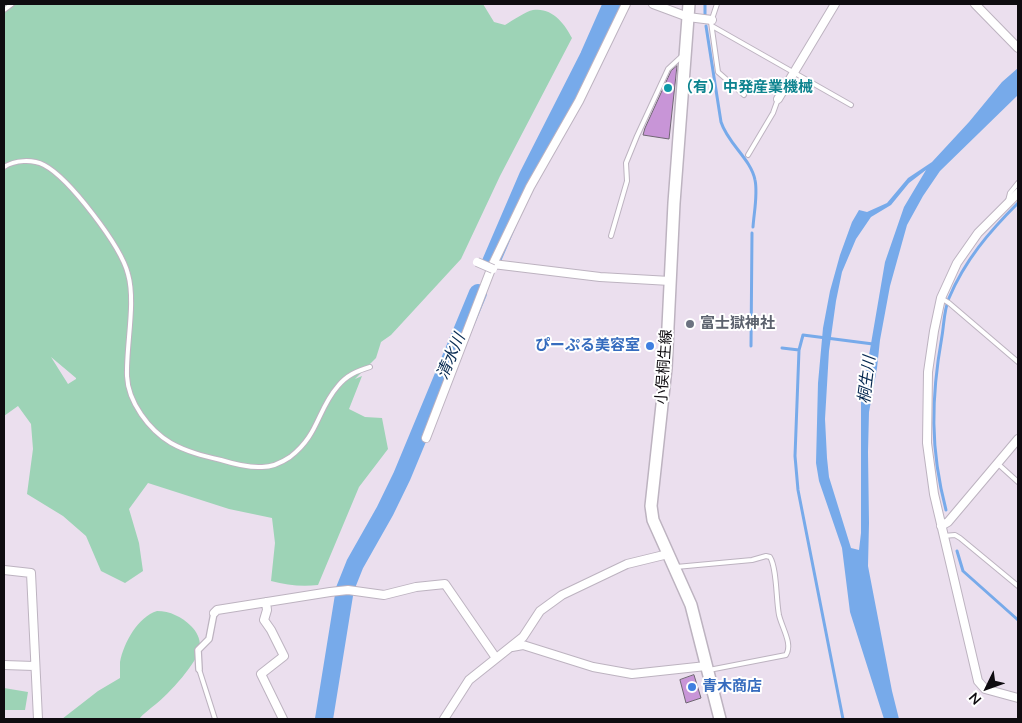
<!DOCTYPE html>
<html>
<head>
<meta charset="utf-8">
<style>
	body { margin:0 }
	#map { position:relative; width:1022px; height:723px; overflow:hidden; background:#ebdfee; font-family:"Nunito Sans",sans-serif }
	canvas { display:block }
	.frame { position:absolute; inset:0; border:5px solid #0f0c10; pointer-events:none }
	.north { position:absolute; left:962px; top:663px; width:50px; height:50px; -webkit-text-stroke:4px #fff; paint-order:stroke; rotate:228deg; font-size:14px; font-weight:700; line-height:20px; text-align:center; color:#0f0c10 }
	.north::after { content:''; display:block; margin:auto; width:18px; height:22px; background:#0f0c10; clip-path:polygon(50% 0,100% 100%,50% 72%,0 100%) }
</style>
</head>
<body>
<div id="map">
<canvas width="1022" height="723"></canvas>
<div class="frame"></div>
<div class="north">N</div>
</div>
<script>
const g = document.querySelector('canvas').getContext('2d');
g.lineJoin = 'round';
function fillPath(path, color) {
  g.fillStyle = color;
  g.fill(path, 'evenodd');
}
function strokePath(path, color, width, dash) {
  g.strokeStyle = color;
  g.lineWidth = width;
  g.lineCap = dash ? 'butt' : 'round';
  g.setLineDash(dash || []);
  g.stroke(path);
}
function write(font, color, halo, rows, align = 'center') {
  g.font = font + ' "Nunito Sans","Noto Sans JP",sans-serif';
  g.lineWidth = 4;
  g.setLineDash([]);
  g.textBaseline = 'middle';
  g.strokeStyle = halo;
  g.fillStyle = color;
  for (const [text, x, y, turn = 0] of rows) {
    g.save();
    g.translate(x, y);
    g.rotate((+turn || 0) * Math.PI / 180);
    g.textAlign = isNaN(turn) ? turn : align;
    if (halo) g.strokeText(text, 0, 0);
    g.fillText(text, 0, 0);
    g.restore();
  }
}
const green = new Path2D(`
	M4,4H483L494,22L505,25C512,21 526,11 533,10C552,7 565,24 572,38L500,176L461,259L391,335L381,342L376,358L355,379L362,376L349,409L365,417L382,418L388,449L359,487L318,585C301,587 287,585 271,581L275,543L272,518L229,509L148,483L129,509L139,543L143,571L125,583L101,571L86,536L63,516L27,494L33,449L31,424L18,406L4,416ZM51,357L76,378V379L68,384Z
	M157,611C170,611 182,617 191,626C197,632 200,638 200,647C199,661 168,695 156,704C150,709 144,713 139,719H62L98,691L120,678C120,673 120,667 120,662C124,642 138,617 157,611Z
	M4,688L28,692L25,710H4Z`);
const water = new Path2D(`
	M1018,68V95L940,171L923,196L907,225L890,286L880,340L877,368L869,412L868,452L869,523L868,566L892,691L899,719H884L850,612L842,548L819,481L816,463L818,383L823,328L830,291L840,255L852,222L859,210L867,212L887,203L908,178L932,162L969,122L1002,82ZM926,170L904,207L885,262L861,402V533L859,550L851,548L829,477L827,458L825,419L829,351L836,301L842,272L856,239L871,217L891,205L909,183Z`);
const stream = new Path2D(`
	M705,15V4
	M706,26L721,122C728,144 751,159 755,180C758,194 754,212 753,227
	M751,346L752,233
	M782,348L799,350L795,456L798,490L843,719
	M799,350L803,335L873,344
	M946,510C930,449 931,398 942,336C944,324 944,310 949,298C965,260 989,232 1018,203
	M957,551L963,571L1018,620`);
const river = new Path2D(`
	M491,262L528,176L589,56L612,4
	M324,719L345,589L355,564L385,511L402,476L478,293`);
const building = new Path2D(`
	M677,66L669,139L643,135L645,128L671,71Z
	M694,675L701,698L686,703L680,680Z`);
const service = new Path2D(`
	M717,4L711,22L718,72L744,95
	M4,10L12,4
	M712,26L851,105
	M748,155L773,113L778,99
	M4,167C15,160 32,159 44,165C69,178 121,246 128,274C136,302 126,345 127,376C128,402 149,430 171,443C187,452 204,456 221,460C234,464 248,468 262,467C273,467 281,463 290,457C319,435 317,410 338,386C347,375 357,371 370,367
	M1008,201L1010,193L1018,183
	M611,236L627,181L626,163L637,136L668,69L682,56
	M941,298L949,303L1018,362
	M997,463L1018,482
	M943,536L955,535L960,538L1018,586
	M676,567L752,560L766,556L770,557C777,568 776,600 779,615C782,628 793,644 786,655L709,670
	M199,669L215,719`);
const pedestrian = new Path2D(`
	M199,669L198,650L209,639L214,613`);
const minor = new Path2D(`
	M653,4L688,17L712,20
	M975,4L1018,48
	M778,99L835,4
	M1018,193L978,233L957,263L941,298L934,331L928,372L927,443L934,494L978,681L985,689L1018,698
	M493,267V264L600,277L670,281
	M426,438L493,264L530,187L579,101L626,4
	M941,526L948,522L1018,439
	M4,570L31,573L38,719
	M266,602L267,610L264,620L271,630L284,656L261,674L283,719
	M214,613L217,610L330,592L348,590L384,595L416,587L445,584L496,658
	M512,647L523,645L593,667L632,674L706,666
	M4,665L34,666
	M444,719L469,680L523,637L540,611L562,595L627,564L668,554`);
const secondary = new Path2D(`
	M689,4L674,203L666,368L651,506L653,520L691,605L720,719`);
const minorBridge = new Path2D(`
	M477,262L493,269`);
const markers = [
	[668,88,5,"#0f9aa8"],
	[690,324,5,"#6b7280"],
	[650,346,5,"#3f7fe0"],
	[692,687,5,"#3f7fe0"]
];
const cultureNames = [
	["（有）中発産業機械",678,88]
];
const worshipNames = [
	["富士獄神社",700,324]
];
const shopNames = [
	["ぴーぷる美容室",640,346],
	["青木商店",702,687,"left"]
];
const streetNames = [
	["小俣桐生線",665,367,-86]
];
const waterNames = [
	["清水川",452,357,-67],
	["桐生川",868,380,-83]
];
fillPath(green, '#9dd3b6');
fillPath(water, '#77aaea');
strokePath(stream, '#77aaea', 3);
strokePath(river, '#77aaea', 18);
fillPath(building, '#c895d7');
strokePath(building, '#6f6672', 1);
strokePath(service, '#bdb3c0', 6);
strokePath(pedestrian, '#bdb3c0', 8);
strokePath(minor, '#bdb3c0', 10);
strokePath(secondary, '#bdb3c0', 14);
strokePath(service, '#fff', 4);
strokePath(pedestrian, '#fff', 5.5);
strokePath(minor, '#fff', 8);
strokePath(secondary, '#fff', 11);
strokePath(minorBridge, '#bdb3c0', 10, []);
strokePath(minorBridge, '#fff', 8);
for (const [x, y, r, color] of markers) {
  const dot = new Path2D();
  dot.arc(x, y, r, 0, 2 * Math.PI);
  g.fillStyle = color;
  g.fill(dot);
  strokePath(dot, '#fff', 2);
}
write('bold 15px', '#0d838f', '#fff', cultureNames, 'left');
write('bold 15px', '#5b616d', '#fff', worshipNames, 'left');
write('bold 15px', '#366cbe', '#fff', shopNames, 'right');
write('15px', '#0f0c10', '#fff', streetNames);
write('italic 16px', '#062951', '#fff', waterNames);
</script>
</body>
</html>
